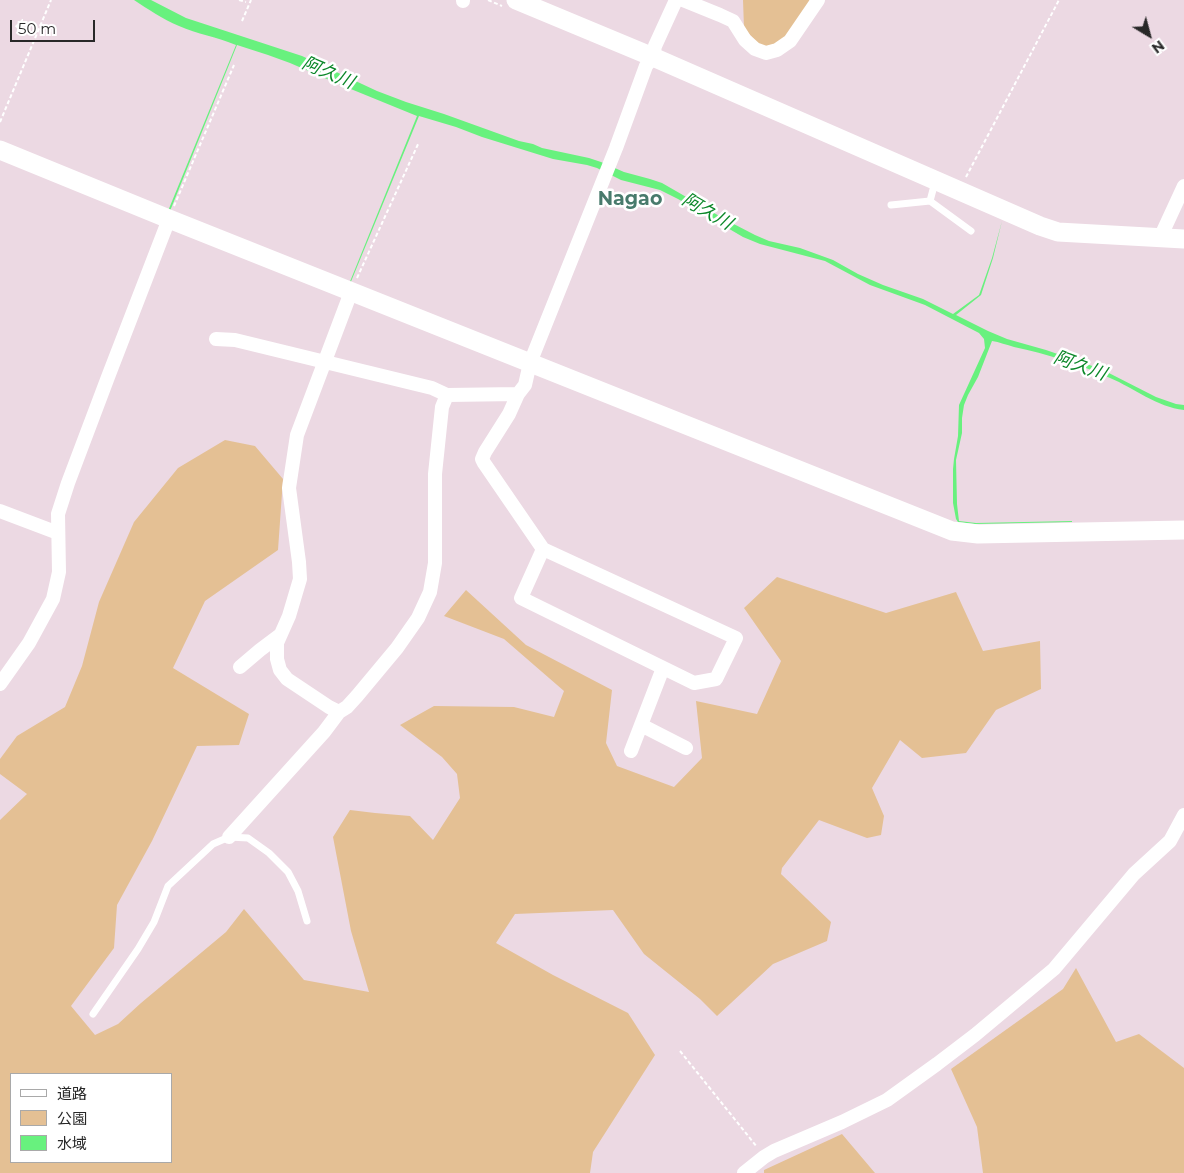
<!DOCTYPE html>
<html>
<head>
<meta charset="utf-8">
<style>
	body { margin:0 }
	#map { position:relative; width:1184px; height:1173px; overflow:hidden; background:#ecd9e3; font-family:Montserrat,"Noto Sans JP",sans-serif }
	canvas { display:block }
	.legend { position:absolute; left:10px; top:1073px; width:162px; height:90px; box-sizing:border-box; background:#fff; border:1px solid #a9a9a9; margin:0; padding:6px 9px; list-style:none; font-size:15px; color:#282828 }
	.legend li { display:flex; align-items:center; gap:10px; height:25px }
	.legend b { width:25px; border:1px solid #a9a9a9 }
	.north { position:absolute; left:1124px; top:10px; width:50px; height:50px; -webkit-text-stroke:4px #fff; paint-order:stroke; rotate:143deg; font-size:14px; font-weight:700; line-height:20px; text-align:center; color:#282828 }
	.north::after { content:''; display:block; margin:auto; width:18px; height:22px; background:#282828; clip-path:polygon(50% 0,100% 100%,50% 72%,0 100%) }
	.scale { position:absolute; left:10px; top:20px; width:85px; height:22px; box-sizing:border-box; border:2px solid #282828; border-top:0; padding-left:6px; font-size:15px; line-height:18px; white-space:nowrap; color:#282828; -webkit-text-stroke:4px #fff; paint-order:stroke }
</style>
</head>
<body>
<div id="map">
<canvas width="1184" height="1173"></canvas>
<ul class="legend">
<li><b style="height:6px;background:#fff"></b>道路</li>
<li><b style="height:14px;background:#e4c094"></b>公園</li>
<li><b style="height:14px;background:#68f17e"></b>水域</li>
</ul>
<div class="north">N</div>
<div class="scale">50 m</div>
</div>
<script>
const g = document.querySelector('canvas').getContext('2d');
g.lineJoin = 'round';
function fillPath(path, color) {
  g.fillStyle = color;
  g.fill(path, 'evenodd');
}
function strokePath(path, color, width, dash) {
  g.strokeStyle = color;
  g.lineWidth = width;
  g.lineCap = dash ? 'butt' : 'round';
  g.setLineDash(dash || []);
  g.stroke(path);
}
function write(font, color, halo, rows, align = 'center') {
  g.font = font + ' Montserrat,"Noto Sans JP",sans-serif';
  g.lineWidth = 5;
  g.setLineDash([]);
  g.textBaseline = 'middle';
  g.strokeStyle = halo;
  g.fillStyle = color;
  for (const [text, x, y, turn = 0] of rows) {
    g.save();
    g.translate(x, y);
    g.rotate((+turn || 0) * Math.PI / 180);
    g.textAlign = isNaN(turn) ? turn : align;
    if (halo) g.strokeText(text, 0, 0);
    g.fillText(text, 0, 0);
    g.restore();
  }
}
const green = new Path2D(`
	M743,0H810L793,31L770,48L759,45L744,28Z
	M225,440L255,446L283,479L278,550L205,601L173,668L249,714L239,745L197,746L152,841L117,905L114,948L71,1006L95,1035L118,1024L141,1003L226,932L244,909L304,980L369,992L351,931L333,837L350,810L375,813L410,816L433,840L460,798L457,774L442,757L400,725L434,706L514,707L554,717L564,691L504,639L444,616L466,590L526,645L612,690L606,743L617,766L674,787L702,758L696,701L757,714L781,661L744,608L777,577L886,613L956,592L983,651L1040,641L1041,689L996,710L966,753L922,758L900,740L872,788L884,816L881,835L867,838L819,820L782,868L781,874L831,922L827,941L773,964L717,1016L700,999L644,954L613,910L515,914L496,943L553,975L628,1013L655,1055L593,1152L590,1173H0V820L27,794L0,774V759L17,736L65,707L82,666L99,602L134,522L178,468ZM11,1074H171V1162H11Z
	M1076,968L1116,1042L1139,1034L1184,1068V1173H983L977,1127L951,1069L1063,989Z
	M842,1134L875,1173H764V1170Z`);
const water = new Path2D(`
	M134,0H151L186,18L302,56L377,91L406,102L444,114L519,141L533,144L542,148L589,158L601,162L624,172L650,179L662,183L728,221L755,235L769,241L800,248L833,260L858,274L883,285L923,299L953,314L979,295L992,258L1002,221L993,258L981,295L956,315L988,331L1007,339L1046,350L1101,369L1156,397L1176,404L1184,405V410C1157,407 1134,388 1110,378C1079,364 1047,354 1014,347C1007,345 999,342 992,341L978,377L968,395L964,405L962,418V433L956,460L957,504L959,521L976,523L1072,521V522L975,524L958,522L956,519L953,503V469L954,459L958,436L959,405L985,348L984,339L979,333L925,305L870,285L825,261L760,244L743,237L678,199L660,190L621,180L597,168L587,165L553,159L482,137L456,127L419,116L350,284H349L417,116L341,85L290,63L268,55L237,45L170,211H168L236,45C217,37 197,34 179,26C162,19 148,9 134,0Z`);
const path = new Path2D(`
	M239,0L246,2
	M488,0L502,6
	M242,21L251,0
	M0,122L51,0
	M966,177L1059,0
	M174,206L234,65
	M357,278L419,142
	M680,1051L757,1147`);
const lane = new Path2D(`
	M930,201L935,182
	M891,205L930,201L971,231
	M93,1014L138,949L154,922L168,886L213,844L229,837L248,838L269,853L288,872L298,891L307,921`);
const street = new Path2D(`
	M683,0L720,15L733,21L745,40L755,49L766,53L777,50L790,41L818,0
	M463,1V0
	M1160,238L1184,186
	M351,292L297,435L289,488L299,562L300,579L289,616L277,643V659L280,670L287,679L329,707L339,712L347,707L357,696L397,648L418,618L430,592L435,563V474L442,407L447,395L518,394L525,385L530,363L616,148L646,66L653,57L655,46L676,0
	M216,339L235,340L432,388L447,395
	M518,394L509,414L485,452L482,459L484,463L543,549L521,598L694,683L716,679L736,638L543,549
	M0,511L58,533
	M240,667L260,650L280,635
	M0,684L29,643L53,599L59,572L58,514L68,483L108,377L169,219
	M641,725L686,748
	M631,751L663,668
	M229,837L324,732L339,712
	M744,1173L764,1157L774,1151L842,1122L887,1100L937,1064L975,1035L1054,969L1134,874L1170,841L1184,815`);
const secondary = new Path2D(`
	M516,0L653,57L1040,226L1058,232L1184,239
	M0,150L169,219L952,531L978,534L1184,530`);
const waterNames = [
	["阿久川",328,73,23],
	["阿久川",707,212,30],
	["阿久川",1080,366,20]
];
const quarterNames = [
	["Nagao",630,199]
];
fillPath(green, '#e4c094');
fillPath(water, '#68f17e');
strokePath(path, '#fff', 2, [4, 2.5]);
strokePath(lane, '#fff', 7);
strokePath(street, '#fff', 14);
strokePath(secondary, '#fff', 19);
write('italic 18px', '#0a8728', '#fff', waterNames);
write('bold 19px', '#487a6c', '#fff', quarterNames);
</script>
</body>
</html>
